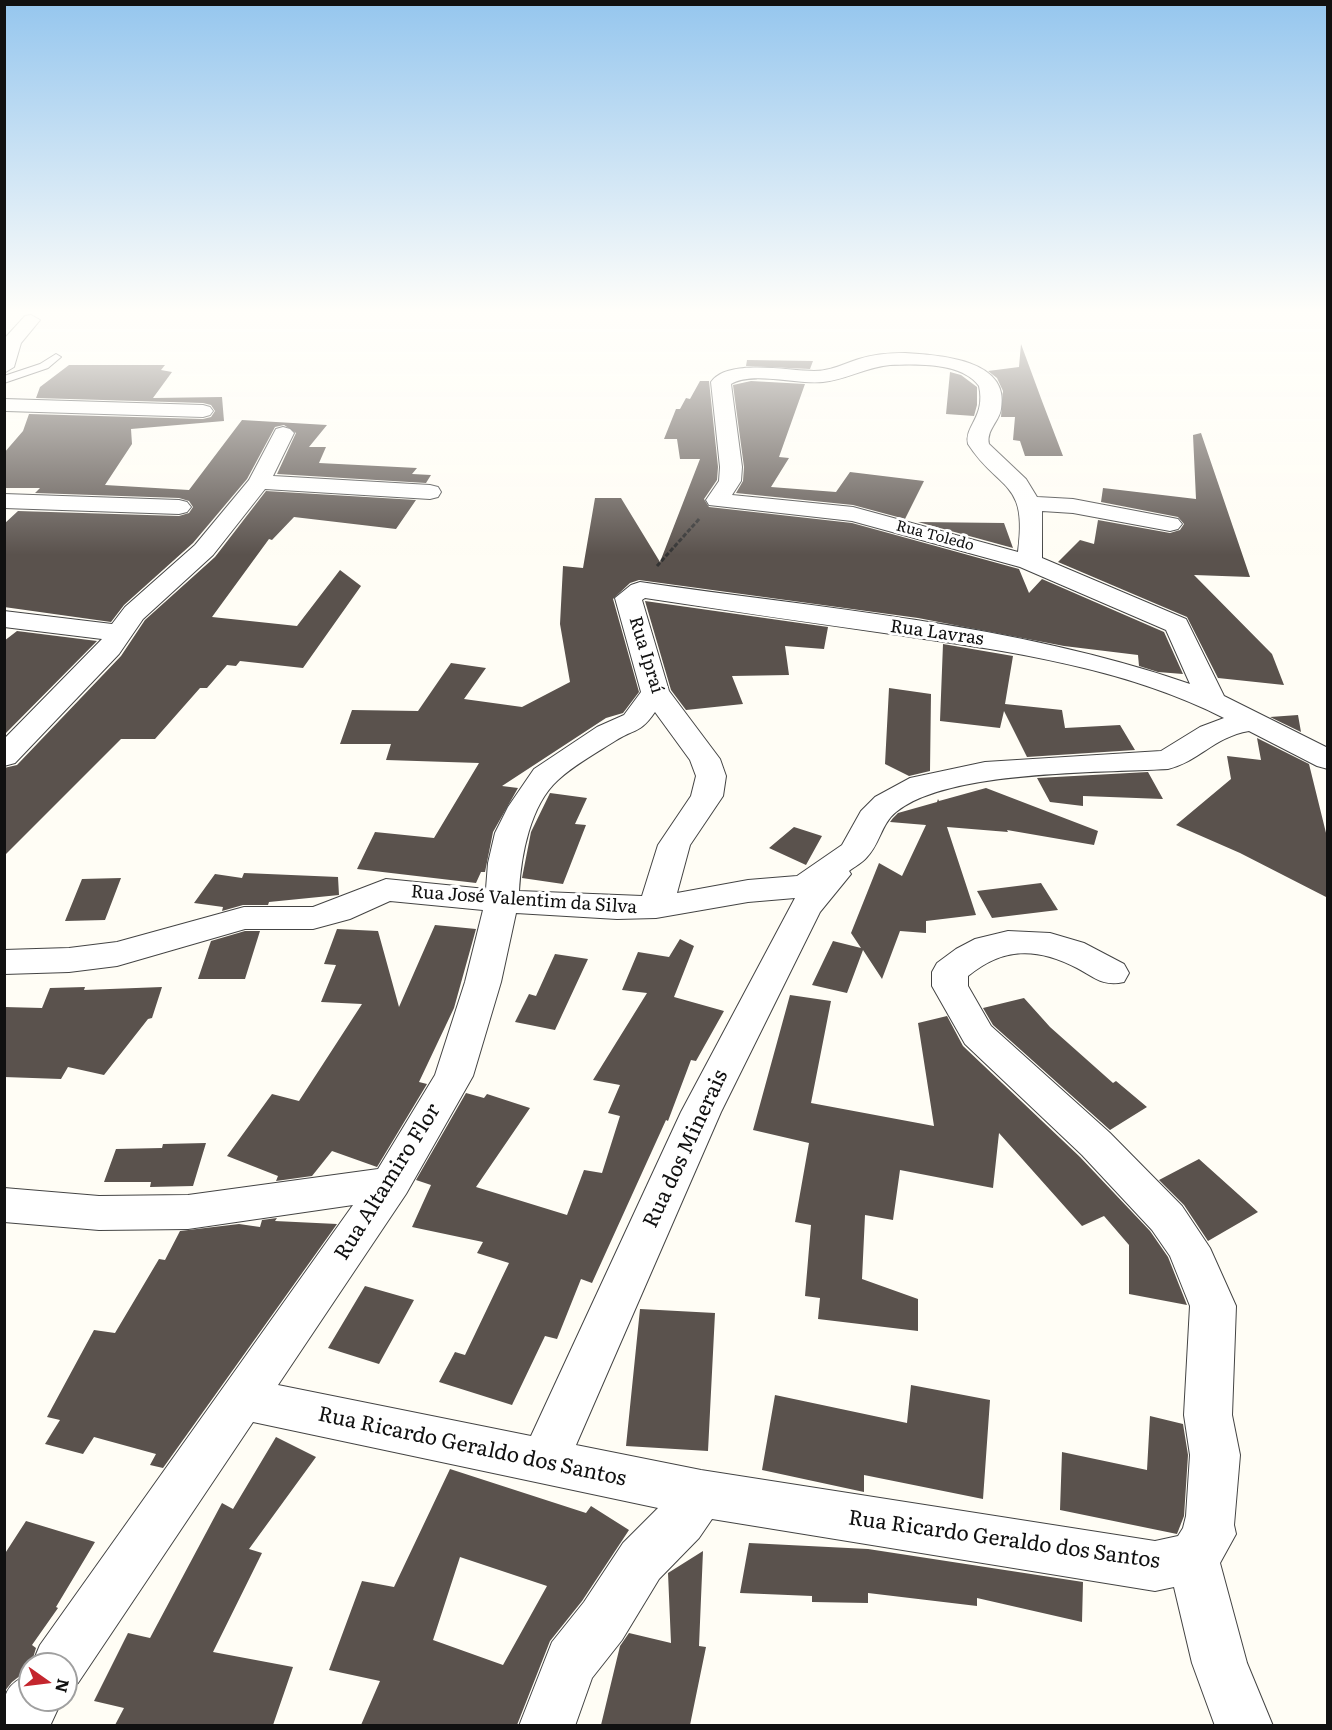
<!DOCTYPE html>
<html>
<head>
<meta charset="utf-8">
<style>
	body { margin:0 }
	#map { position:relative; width:1332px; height:1730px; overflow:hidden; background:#fffdf5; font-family:Literata,serif }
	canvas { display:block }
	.frame { position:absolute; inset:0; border:6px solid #111; pointer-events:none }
	.north { position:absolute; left:18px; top:1652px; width:60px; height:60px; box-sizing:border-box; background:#fff; border:2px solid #a0a0a0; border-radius:50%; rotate:104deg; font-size:16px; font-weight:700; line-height:24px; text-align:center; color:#111 }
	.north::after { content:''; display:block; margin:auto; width:21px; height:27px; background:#c4262e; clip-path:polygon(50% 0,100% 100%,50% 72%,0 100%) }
</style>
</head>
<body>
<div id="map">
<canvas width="1332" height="1730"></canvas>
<div class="frame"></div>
<div class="north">N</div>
</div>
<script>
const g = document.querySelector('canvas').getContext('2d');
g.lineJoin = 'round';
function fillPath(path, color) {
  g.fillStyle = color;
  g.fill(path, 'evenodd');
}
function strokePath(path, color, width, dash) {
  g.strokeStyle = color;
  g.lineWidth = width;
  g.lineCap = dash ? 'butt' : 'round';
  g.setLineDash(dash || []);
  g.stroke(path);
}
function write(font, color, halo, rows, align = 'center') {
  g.font = font + ' Literata,serif';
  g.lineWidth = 6;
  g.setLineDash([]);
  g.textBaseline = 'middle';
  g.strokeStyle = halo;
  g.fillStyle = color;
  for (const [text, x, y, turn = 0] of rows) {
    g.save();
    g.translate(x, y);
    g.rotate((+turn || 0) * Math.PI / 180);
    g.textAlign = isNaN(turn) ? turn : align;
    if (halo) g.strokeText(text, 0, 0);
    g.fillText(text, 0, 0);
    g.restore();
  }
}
const building = new Path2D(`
	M1021,344L1042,401L1063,456H1025L1020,441L1013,440L1015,417H1001L1003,391L997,378L988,371L1019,367Z
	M747,360L813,361L810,369L746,366Z
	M69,365H165L161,370L172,372L153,398L222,397L224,421L131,429L132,444L105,485L189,490L242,420L327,425L309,447H326L319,463L417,468L412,474L431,475L426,483L277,474L296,433L284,425L275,427L247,479L193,543L124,605L111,622L4,607V524L18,511L179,516L189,513L193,507L189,501L179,498L35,493L40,488H4V453L23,431L29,414L203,419L211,417L215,411L211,405L203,403L36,398L40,387Z
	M950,372L961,375L977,387V405L974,416L946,414Z
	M700,381H709L718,467L717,480L704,499L709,507L852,523L1019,569L1029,593L1042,579L1164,632L1183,674L1158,672L1139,666L1138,655L1064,646L918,618L639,580L630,583L613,599L639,692L623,713L606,718L502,786L518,788L493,832L485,872H481L476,883L357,869L375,832L434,838L479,763L386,760L391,744H340L352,710L418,711L451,663L486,668L464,699L522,707L570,682L560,624L563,566L583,568L595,498H621L660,562L700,459H680L677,439H664L676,409H680L686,398L690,399Z
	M751,381L805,384L779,457L789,458L771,487L836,492L850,472L924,481L905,519L853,505L736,493L743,481L744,467L733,385Z
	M1201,433L1250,577L1194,575L1272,654L1284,685L1218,678L1187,617L1058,562L1080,540L1094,544L1098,520L1170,533L1180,530L1184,524L1178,517L1101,502L1103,488L1196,499L1193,435Z
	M266,491L416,500L396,529L294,517L272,540L269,539L212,617L297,626L340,570L361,586L303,668L240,661L236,666L227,665L207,688H200L155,739H121L4,856V768L17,765L121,656L145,620L215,557Z
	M918,522L1004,523L1013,548Z
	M645,601L828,627L824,649L785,646L789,675L732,676L743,704L686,710L671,690Z
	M17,631L97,641L4,735V641Z
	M943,644L1013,656L1005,704L1062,710L1065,728L1120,725L1135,750L1027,757L1004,711L1000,728L940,721Z
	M889,688L931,694L930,771L909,776L885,764Z
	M1298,715L1301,732L1270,717Z
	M1257,738L1309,764L1328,841V898L1240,853L1176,825L1231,779L1227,756L1261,760Z
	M1148,772L1163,799L1083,796V806L1050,802L1037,778Z
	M986,788L1098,831L1094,845L1007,830L1008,832L947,827L976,915L926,921V933L900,931L882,979L863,950L847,993L812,985L833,941L861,948L851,933L879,863L902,876L926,825L890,822L893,818L898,813L937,802L938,799L939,801Z
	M550,793L587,798L575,824L586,825L563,884L522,878L531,832Z
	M794,827L822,836L806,865L769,848Z
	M244,873L338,877L339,895L269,902L268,905H243L222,911L223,907L194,903L215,874L242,878Z
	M121,878L105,920L65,921L82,879Z
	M1041,883L1058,910L992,918L977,891Z
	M435,925L476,929L454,1008L419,1082L427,1084L377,1167L332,1151L312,1176L276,1181L278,1176L227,1156L272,1094L299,1101L362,1004L321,1002L336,965L324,964L337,929L378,931L399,1007Z
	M245,931H260L245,979H198L211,941Z
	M680,939L694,946L674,997L724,1011L696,1061L691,1060L668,1121L666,1120L592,1283L581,1279L557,1339L545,1336L512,1405L439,1382L455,1352L465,1355L509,1263L477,1253L483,1242L412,1227L431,1185L416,1180L466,1093L484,1098L487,1094L530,1108L476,1187L567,1215L584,1170L602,1173L620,1116L608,1113L620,1085L593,1080L647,993L622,990L638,952L669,957Z
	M555,954L588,959L555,1030L515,1022L529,994L536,996Z
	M85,987L84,990L162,987L152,1018L148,1019L104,1075L68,1067L61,1079L4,1077V1007L42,1008L50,988Z
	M790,995L831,1001L811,1103L934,1126L918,1023L947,1016L963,1046L1080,1157L1150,1231L1168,1257L1187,1305L1129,1294V1245L1104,1216L1082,1226L999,1133L993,1188L900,1170L893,1220L865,1215L862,1279L918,1299V1331L818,1319L820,1298L805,1296L811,1225L795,1222L809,1143L753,1130Z
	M1024,998L1050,1027L1113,1083L1116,1081L1147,1107L1110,1130L993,1025L983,1008Z
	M206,1143L193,1186L150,1187L151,1182H104L116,1149L162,1148L163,1144Z
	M1199,1159L1258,1212L1208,1241L1184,1205L1159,1180Z
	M277,1218L275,1221L337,1224L163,1468L150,1465L156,1454L94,1437L83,1454L45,1444L60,1420L47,1417L94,1330L115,1333L159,1259L165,1260L180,1231L239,1224L260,1227L262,1220Z
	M365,1286L414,1300L379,1364L328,1348Z
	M640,1309L715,1313L708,1451L626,1446Z
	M911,1385L990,1400L983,1499L864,1475V1492L762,1470L775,1395L907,1423Z
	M1150,1416L1183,1424L1188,1455L1184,1516L1177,1534L1060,1510L1062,1452L1147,1470Z
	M276,1437L316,1457L249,1549L262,1553L213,1652L293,1667L273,1725H115L124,1708L94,1701L128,1633L150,1638L222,1503L233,1509Z
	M450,1469L586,1513L591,1506L629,1530L582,1601L550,1641L517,1725H361L380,1681L329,1670L362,1581L394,1587ZM460,1557L547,1586L503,1665L433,1640Z
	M26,1521L95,1542L56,1607L58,1608L32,1645L36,1648L30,1668L12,1682L4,1692V1555Z
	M749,1543L868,1549L1083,1582L1082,1622L977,1598V1606L868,1593V1603L812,1602V1596L740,1593Z
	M703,1551L699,1646L706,1647L690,1725H601L620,1646L629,1633L671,1643L668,1573Z`);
const path = new Path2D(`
	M657,566L700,518`);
const lane = new Path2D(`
	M56,354L61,357L48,368L4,383V376L40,364Z`);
const street = new Path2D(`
	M31,315L40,320L21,343L14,367L4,373V339L25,316Z
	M905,353C938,355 1011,359 1001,409C999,422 986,430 989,444L1026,479L1037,497L1073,499L1178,519L1182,524L1178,529L1170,531L1073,513L1042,511V558L1186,619L1224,696L1328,748V769L1317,766L1249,731C1214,737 1198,762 1168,769C1100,773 947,770 896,812C881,824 880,844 867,857C862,863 854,867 849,871L851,874L820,912L721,1112L576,1445L701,1470L1155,1541L1178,1536L1183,1528L1186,1516L1190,1455L1184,1415L1190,1306L1170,1256L1152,1230L1082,1155L965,1044L932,986V972L937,963L956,949L975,939L1008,931L1050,933L1084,943L1124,964L1129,973L1124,982C1103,987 1094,977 1077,968C1037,947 1003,947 968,976V986L991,1026L1110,1133L1182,1206L1210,1248L1236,1306L1232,1415L1240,1455L1234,1525L1236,1534L1220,1563L1247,1663L1273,1726H1215L1192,1663L1174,1587L1155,1591L712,1519L699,1538L659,1579L622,1640L592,1678L575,1726H519L552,1642L584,1602L623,1543L658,1508L253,1422L78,1683L66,1689V1664H32L40,1645L353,1205L188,1229L99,1230L4,1222V1188L99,1196L188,1195L378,1169L435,1075L465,982L483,910L390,901L350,919L313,929H245L117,966L69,972L4,974V950L69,948L117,942L244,907H313L386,879L486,889L488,863L495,833L508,807L534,769L597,727L624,715L641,692L615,598L631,585L640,582C824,609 1014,623 1190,684L1166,630L1020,567L852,521L709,505L706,500L719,481L720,467L711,382C728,358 789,371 814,371C831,371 843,364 859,359C874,354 889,353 905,353ZM890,365C916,364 962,362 979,386C986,417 964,426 968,444C999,492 1028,479 1018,552L853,507L732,495L741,481L742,467L731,384C752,371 798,385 823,382C846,380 866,367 890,365ZM645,598C729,611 813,623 898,635C1007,651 1124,667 1224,718L1200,727L1161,751L985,762L910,778L875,797L861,811L842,845L797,876L748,880L677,893L690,845L723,796L726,776L720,759L669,691L642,600ZM655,712L690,760L696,776L691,796L658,845L642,896L519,891C521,856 530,805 558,780C574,765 596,753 615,741C635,728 640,734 655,712ZM795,898L681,1112L531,1436L278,1385L406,1194L473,1076L501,982L516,913L617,919L656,918L748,902Z
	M4,399L203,405L210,407L213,411L210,415L203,417L6,411Z
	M283,427L290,429L294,433L273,476L430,485L438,487L441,492L438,497L430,499L265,489L213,555L143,619L119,654L15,763L4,766V739L102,639L4,627V611L112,624L125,607L195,545L249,480L276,429Z
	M4,494L179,500L187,502L191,507L187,512L179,514L4,508Z
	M30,1674V1700H62L50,1726H4C4,1698 1,1686 30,1674Z`);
const farStreetnames = [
	["Rua Toledo",935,536,15]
];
const streetNames = [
	["Rua Lavras",937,633,8],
	["Rua Ipraí",646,655,73],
	["Rua José Valentim da Silva",524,900,4]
];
const nearStreetnames = [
	["Rua dos Minerais",686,1149,-65],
	["Rua Altamiro Flor",388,1182,-58],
	["Rua Ricardo Geraldo dos Santos",472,1447,12],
	["Rua Ricardo Geraldo dos Santos",1004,1540,8]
];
fillPath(building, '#5a524d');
strokePath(lane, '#444', 2);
strokePath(street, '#444', 2);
strokePath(path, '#333', 3, [4.5, 2]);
fillPath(lane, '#fff');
fillPath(street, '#fff');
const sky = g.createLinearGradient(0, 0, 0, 555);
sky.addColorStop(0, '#95c6ee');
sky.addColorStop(0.56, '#fffefa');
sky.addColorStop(1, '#fffefa00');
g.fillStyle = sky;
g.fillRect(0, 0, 1332, 555);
write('15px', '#111', '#fff', farStreetnames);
write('18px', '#111', '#fff', streetNames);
write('21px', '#111', '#fff', nearStreetnames);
</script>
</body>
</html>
